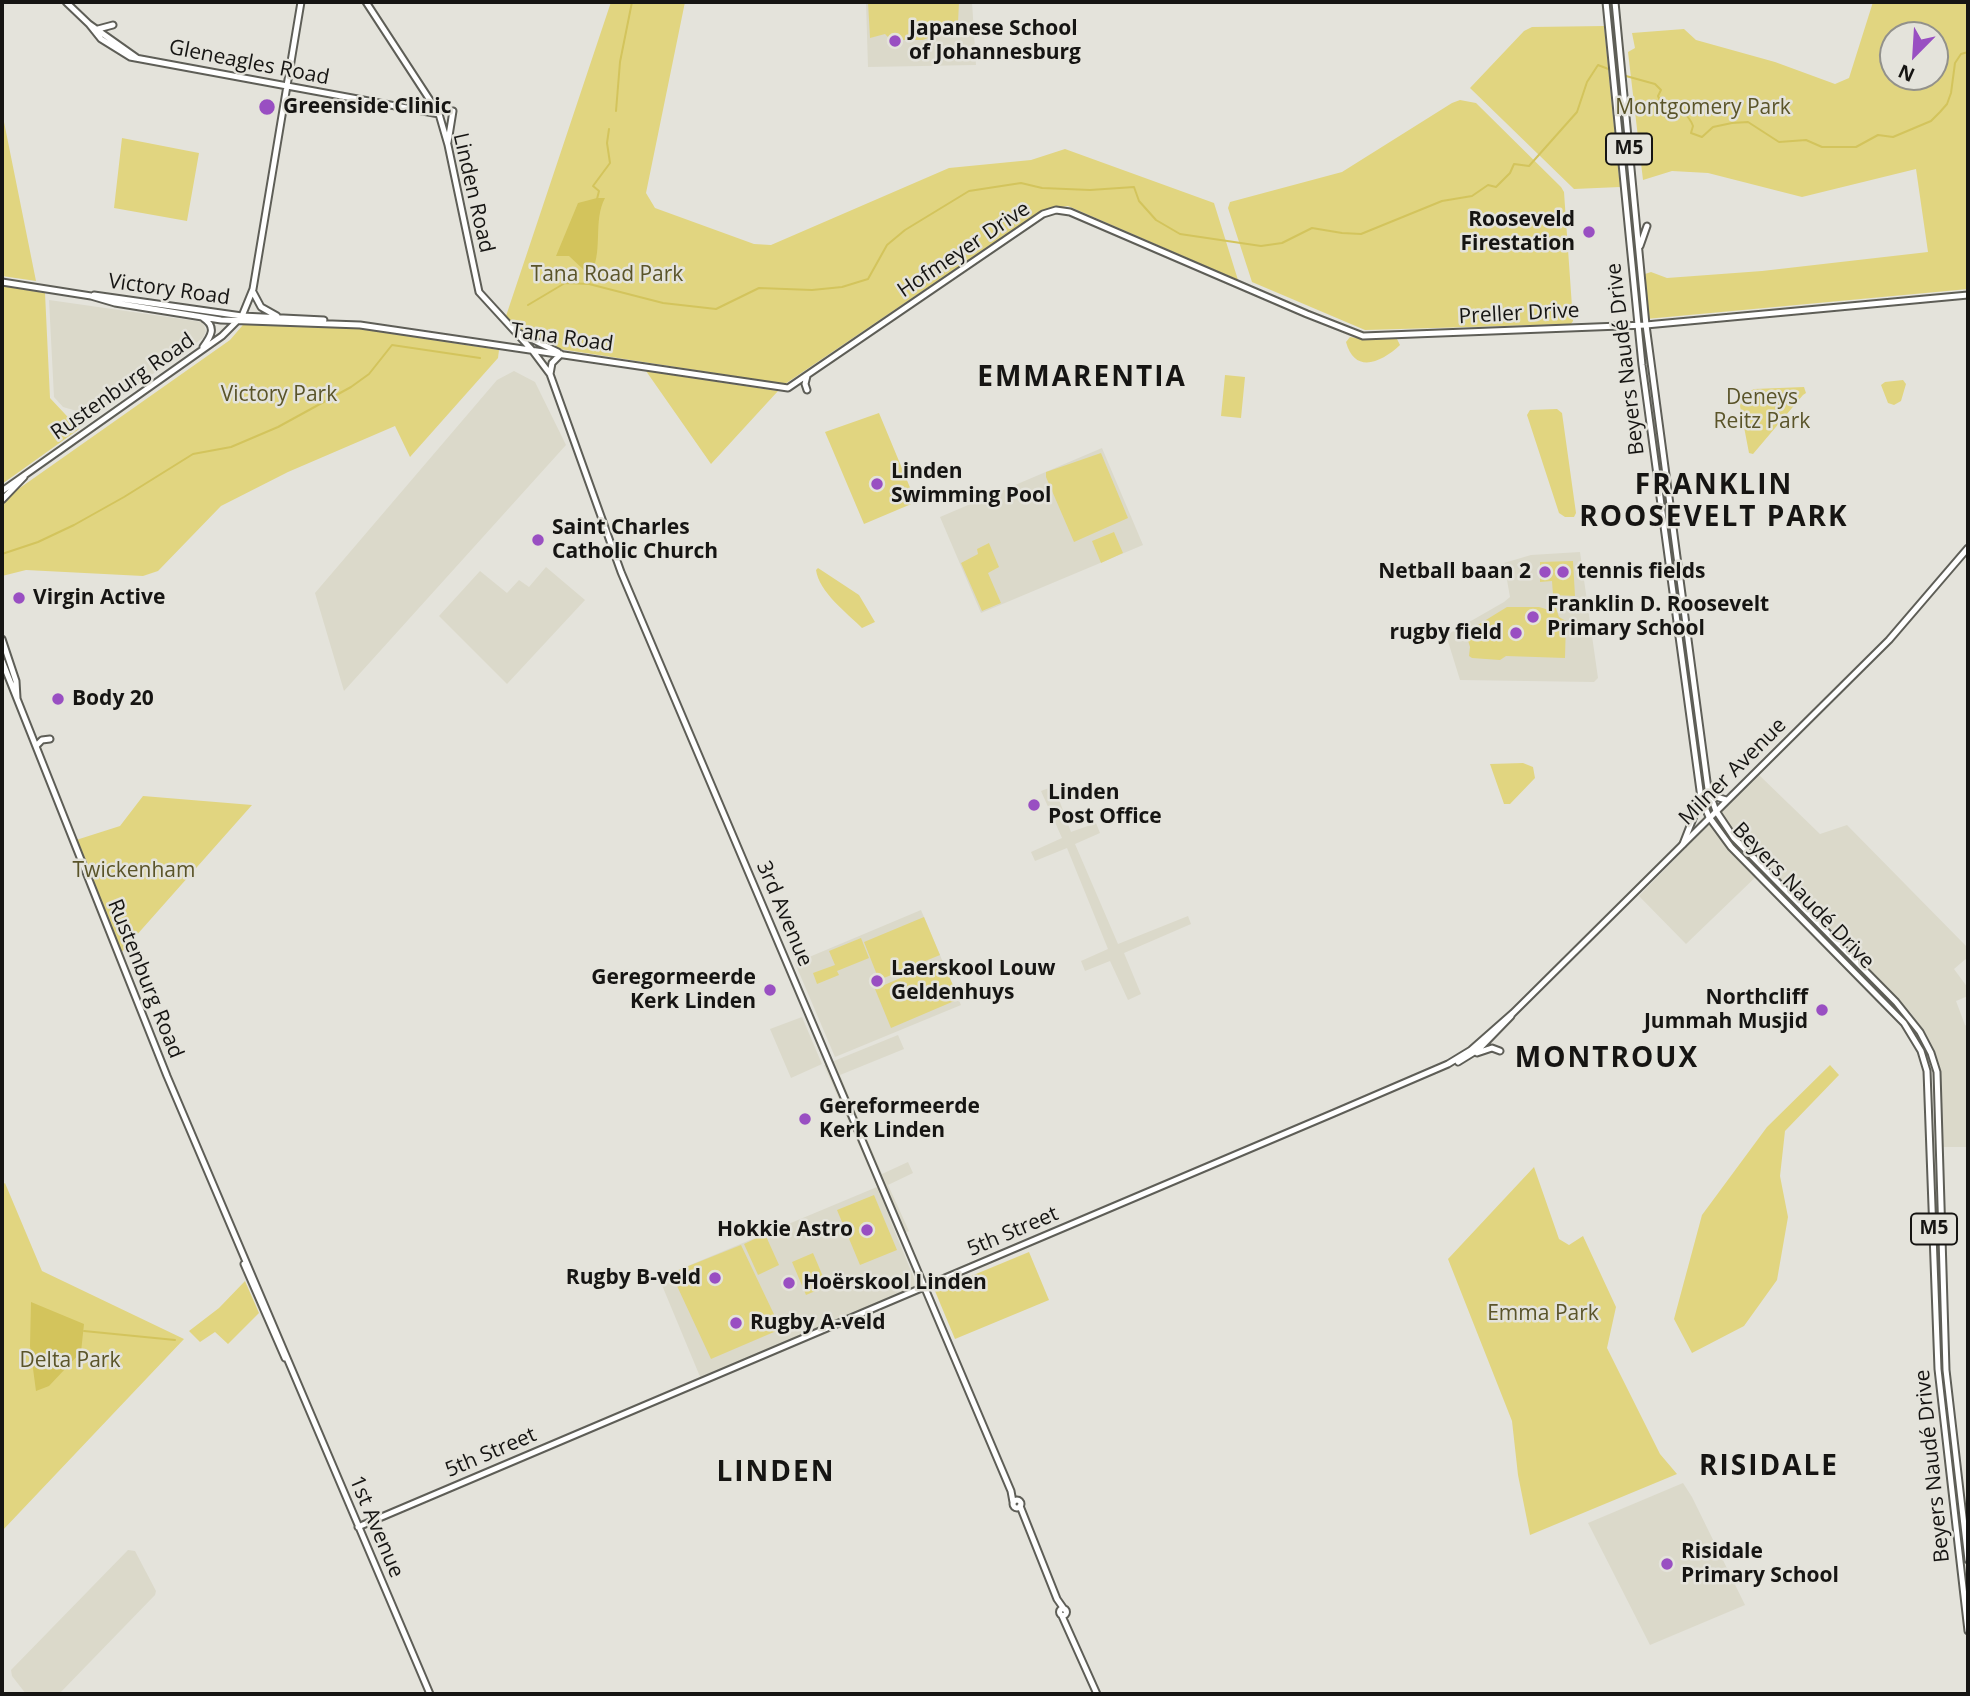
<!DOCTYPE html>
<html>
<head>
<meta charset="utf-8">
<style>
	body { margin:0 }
	#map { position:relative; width:1970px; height:1696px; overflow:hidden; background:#e4e3db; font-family:"Open Sans",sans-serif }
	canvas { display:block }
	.frame { position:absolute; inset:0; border:4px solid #161513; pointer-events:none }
	.north { position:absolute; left:1879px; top:21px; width:70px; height:70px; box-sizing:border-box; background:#e4e3db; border:2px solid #92918b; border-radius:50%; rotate:204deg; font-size:19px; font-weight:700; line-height:28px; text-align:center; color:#161513 }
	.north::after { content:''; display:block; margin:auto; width:24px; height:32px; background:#994fc2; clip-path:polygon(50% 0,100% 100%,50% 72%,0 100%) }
</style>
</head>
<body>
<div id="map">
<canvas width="1970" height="1696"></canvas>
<div class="frame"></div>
<div class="north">N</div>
</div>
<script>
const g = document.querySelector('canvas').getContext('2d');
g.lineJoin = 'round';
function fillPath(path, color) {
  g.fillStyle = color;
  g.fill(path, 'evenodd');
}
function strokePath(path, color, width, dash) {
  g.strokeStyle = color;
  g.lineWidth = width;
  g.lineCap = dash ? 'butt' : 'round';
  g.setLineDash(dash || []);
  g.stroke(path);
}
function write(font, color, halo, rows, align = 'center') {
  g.font = font + ' "Open Sans",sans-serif';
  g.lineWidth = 5;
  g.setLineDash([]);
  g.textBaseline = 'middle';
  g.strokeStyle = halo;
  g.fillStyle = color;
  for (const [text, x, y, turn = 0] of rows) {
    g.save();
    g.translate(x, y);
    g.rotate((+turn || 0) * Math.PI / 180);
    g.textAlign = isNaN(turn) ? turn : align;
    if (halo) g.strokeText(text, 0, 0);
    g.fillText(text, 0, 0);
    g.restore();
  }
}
const built = new Path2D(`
	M866,2H972L976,65L868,67Z
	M49,300L203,322L206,331L203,338L94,416L63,407L54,397Z
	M514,371L535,382L566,445L344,691L315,593L497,380Z
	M1102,448L1143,545L981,613L940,517Z
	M1580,552L1598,678L1594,682L1460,680L1447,638L1450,633L1504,602L1510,597L1504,563L1531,555Z
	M546,567L585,600L507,684L439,616L480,571L507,593L519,580L529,587Z
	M1758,774L1820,834L1847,825L1968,948V957L1954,969L1968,988V996L1956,1001L1965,1025L1968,1027V1147H1943L1939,1069L1925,1034L1911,1013L1764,869L1686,944L1639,896Z
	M1054,786L1071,832L1096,823L1100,833L1075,844L1118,944L1188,916L1191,924L1124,953L1141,994L1128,1000L1110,961L1085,971L1081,961L1108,949L1067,848L1035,861L1031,852L1062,838L1041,791Z
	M921,910L961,1005L835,1057L795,963Z
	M802,1017L822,1064L791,1078L770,1029Z
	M898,1035L904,1049L840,1075L882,1174L908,1162L913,1173L888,1185L909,1231L898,1236L888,1215L918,1288L701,1379L659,1278L877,1187L824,1065Z
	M1683,1483L1692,1497L1745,1605L1650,1645L1588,1523Z
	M128,1550L135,1551L156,1591L155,1595L59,1694H26L12,1676L11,1670Z`);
const green = new Path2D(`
	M611,2H685L646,193L655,208L754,244L771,245L949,168L1031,160L1065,149L1214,203L1238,280L1068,206L1042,210L785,384L534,345L506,316Z
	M868,2H959L958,23H933V29L928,31V38L923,40H901L899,36L888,37L885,34L870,38Z
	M1873,2H1920L1932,4L1933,2H1968V289L1646,319L1645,274L1651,272L1667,278L1762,271L1928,252L1916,169L1802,197L1708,173L1672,171L1643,180L1628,52L1635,48L1632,33L1684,29L1696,40L1775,62L1835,84L1849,78ZM1893,35H1935V77H1893Z
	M1604,26L1620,187L1574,189L1470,88L1524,31L1532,27Z
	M1460,100L1476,103L1561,187L1564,192L1573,321L1571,324L1365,330L1252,282L1228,208L1230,202L1342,172L1452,103Z
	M2,112L36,281L2,276Z
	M122,138L199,153L187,221L114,208Z
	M2,286L45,293L50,398L79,429L2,484Z
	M248,319L322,323L499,350L498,358L410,457L395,426L288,472L221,506L158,571L143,576L26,570L2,576V505L7,497L230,340Z
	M1350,337L1365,339H1397L1400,345C1382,362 1355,375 1346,342Z
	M646,371L778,391L711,464Z
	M1225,375L1245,377L1241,418L1221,416Z
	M1903,380L1906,384L1901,401L1894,405L1888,403L1881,385L1885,382Z
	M1804,387L1806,393L1803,395L1753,454L1749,453L1740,406L1743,395L1754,389Z
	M1557,409L1562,413L1576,513L1574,517H1565L1559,513L1527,415L1530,410Z
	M879,413L916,502L864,524L825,432Z
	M1101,453L1128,518L1074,542L1046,477V472Z
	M1114,532L1123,553L1101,563L1092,541Z
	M989,543L999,567L988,573L1001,603L982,611L961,563L978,554L977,549Z
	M1573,561L1575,596L1553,595L1552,581L1540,582V562Z
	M818,568L859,595L875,622L862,628C847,613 819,592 816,570Z
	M1507,607H1539L1549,610L1553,607L1556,608L1559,617L1566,621L1565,658L1506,656L1500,660L1472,658L1469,656L1470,647L1466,634L1468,631Z
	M1523,763L1533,767L1535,778L1510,804H1504L1490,764Z
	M143,796L252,805L119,955L73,841L120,826Z
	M924,917L940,955L879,980L864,942Z
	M861,938L869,958L837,971L839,975L817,984L813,973L835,965L829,951Z
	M942,960L959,999L891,1028L875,989Z
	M1830,1065L1839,1075L1785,1131L1780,1176L1788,1217L1777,1280L1744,1326L1692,1353L1674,1319L1702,1215L1767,1127Z
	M1534,1167L1559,1239L1569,1245L1583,1236L1616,1307L1607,1348L1660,1454L1677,1474L1530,1535L1518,1475L1512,1421L1448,1259Z
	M5,1183L42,1271L184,1339L2,1531V1185Z
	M874,1195L897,1250L860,1265L837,1210Z
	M765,1234L779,1265L758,1275L744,1244Z
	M741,1245L781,1329L711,1359L671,1273Z
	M1029,1252L1049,1300L955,1339L935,1291Z
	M813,1253L827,1286L806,1295L792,1262Z
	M245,1281L259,1313L228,1344L215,1332L200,1342L189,1331L219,1308Z`);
const water = new Path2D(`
	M597,198H605C593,221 603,248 592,272L585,271L569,256H556L578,203Z
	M31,1302L84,1324L81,1352L49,1386L36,1391L30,1346Z`);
const stream = new Path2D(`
	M1626,76L1655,84L1661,90L1658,96L1662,105C1677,111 1687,110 1693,126L1691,133L1702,137L1713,127L1732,123L1748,122L1779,142L1806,140L1822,147H1856L1878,135L1893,137L1931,121L1940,112L1947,104L1951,93L1955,63L1961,54L1968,52
	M616,111L620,62L632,2
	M597,199L599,191L593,186L610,163L607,143L609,129
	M589,284L663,303L716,309L759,288L812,290L842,287L868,279L887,245L905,230L969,191L1021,183L1042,188L1090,190L1134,187L1139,201L1156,220L1180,234L1261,246L1282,243L1312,228L1342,233L1361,234L1442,201L1472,196L1488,185L1496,187L1510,173L1514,164L1529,166L1577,112L1587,82L1598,65L1611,70
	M528,305L565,283L589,284L592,272
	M2,554L38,542L74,525L124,497L193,454L231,447L278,427L351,387L369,374L392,345L480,358
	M84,1331L175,1340`);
const secondary = new Path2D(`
	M66,2L89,24L137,58
	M366,2L439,114L448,145L479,292L532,350L550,374L621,572L1011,1491L1013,1502
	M89,24L101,39L130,57L439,114
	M98,29L113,25
	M448,142L453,111
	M2,282L91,296L115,303L221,320L360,325L788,388L1043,214L1056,210L1070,212L1307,314L1363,336L1646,325L1968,295
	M253,292L261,307L277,316
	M94,295L242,316L324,320
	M203,318C217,327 211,336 203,347
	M517,332L558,352
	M550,374L552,363L561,354
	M807,390L805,384L807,376
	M2,491L222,336L242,316L253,289L301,2
	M2,500L24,477
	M2,639L16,681L17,698
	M2,661L167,1076L430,1694
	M36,746L42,740L50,739
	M1477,1053L1492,1048L1500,1051
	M1458,1062L1479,1049L1511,1016
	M244,1264L285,1358
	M1013 1504a4 4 0 1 1 8 0a4 4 0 1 1-8 0Z
	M1020,1506L1057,1599L1064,1609
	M358,1527L1334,1113L1448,1064L1471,1050L1513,1013L1889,640L1968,548
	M1059.5 1612a3.5 3.5 0 1 1 7 0a3.5 3.5 0 1 1-7 0Z
	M1062,1616L1097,1694`);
const primary = new Path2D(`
	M1606,2L1642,365L1701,798L1709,817L1731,847L1904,1023L1921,1051L1927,1071L1938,1369L1968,1631
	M1615,2L1646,325L1708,789L1716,811L1734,838L1896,1002L1920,1032L1931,1053L1937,1072L1946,1370L1968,1560
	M1640,246L1647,226
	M1710,795L1726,800
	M1683,844L1701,798`);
const markers = [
	[895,41,7,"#994fc2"],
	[267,107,9,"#994fc2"],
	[1589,232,7,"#994fc2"],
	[877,484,7,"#994fc2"],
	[538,540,7,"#994fc2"],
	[1545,572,7,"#994fc2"],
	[1563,572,7,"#994fc2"],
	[19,598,7,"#994fc2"],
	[1533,617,7,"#994fc2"],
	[1516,633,7,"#994fc2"],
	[58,699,7,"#994fc2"],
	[1034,805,7,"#994fc2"],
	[877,981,7,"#994fc2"],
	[770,990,7,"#994fc2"],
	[1822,1010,7,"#994fc2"],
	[805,1119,7,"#994fc2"],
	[867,1230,7,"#994fc2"],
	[715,1278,7,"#994fc2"],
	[789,1283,7,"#994fc2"],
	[736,1323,7,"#994fc2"],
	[1667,1564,7,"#994fc2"]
];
const shields = [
	[1629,149,46],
	[1934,1229,46]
];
const shieldNames = [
	["M5",1629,149],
	["M5",1934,1229]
];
const poiNames = [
	["Japanese School",909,29],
	["of Johannesburg",909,53],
	["Greenside Clinic",283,107],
	["Rooseveld",1575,220,"right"],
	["Firestation",1575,244,"right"],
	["Linden",891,472],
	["Swimming Pool",891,496],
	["Saint Charles",552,528],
	["Catholic Church",552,552],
	["Netball baan 2",1531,572,"right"],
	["tennis fields",1577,572],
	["Virgin Active",33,598],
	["Franklin D. Roosevelt",1547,605],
	["Primary School",1547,629],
	["rugby field",1502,633,"right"],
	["Body 20",72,699],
	["Linden",1048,793],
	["Post Office",1048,817],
	["Laerskool Louw",891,969],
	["Geldenhuys",891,993],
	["Geregormeerde",756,978,"right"],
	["Kerk Linden",756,1002,"right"],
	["Northcliff",1808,998,"right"],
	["Jummah Musjid",1808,1022,"right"],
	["Gereformeerde",819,1107],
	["Kerk Linden",819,1131],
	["Hokkie Astro",853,1230,"right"],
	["Rugby B-veld",701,1278,"right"],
	["Hoërskool Linden",803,1283],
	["Rugby A-veld",750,1323],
	["Risidale",1681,1552],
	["Primary School",1681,1576]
];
const streetNames = [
	["Gleneagles Road",249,63,11],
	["Linden Road",473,193,77],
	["Hofmeyer Drive",964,250,-34],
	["Victory Road",169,290,8],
	["Preller Drive",1519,314,-3],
	["Tana Road",562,338,8],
	["Beyers Naudé Drive",1626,359,-97],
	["Rustenburg Road",123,387,-35],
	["Milner Avenue",1733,772,-45],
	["Beyers Naudé Drive",1803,896,46],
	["3rd Avenue",784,914,67],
	["Rustenburg Road",145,979,68],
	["5th Street",1013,1232,-23],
	["5th Street",491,1453,-23],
	["Beyers Naudé Drive",1933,1466,-96],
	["1st Avenue",376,1527,67]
];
const parkNames = [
	["Montgomery Park",1703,108],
	["Tana Road Park",607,275],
	["Victory Park",279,395],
	["Deneys",1762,398],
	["Reitz Park",1762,422],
	["Twickenham",134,871],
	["Emma Park",1543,1314],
	["Delta Park",70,1361]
];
const districtNames = [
	["EMMARENTIA",1082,378],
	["FRANKLIN",1714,486],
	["ROOSEVELT PARK",1714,518],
	["MONTROUX",1607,1059],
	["RISIDALE",1769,1467],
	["LINDEN",776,1473]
];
fillPath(built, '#dbd9ca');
fillPath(green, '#e1d580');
fillPath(water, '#d3c45c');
strokePath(stream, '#d3c45c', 2);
strokePath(secondary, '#5e5e57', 9);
strokePath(primary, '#5e5e57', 9);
strokePath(secondary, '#fff', 5);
strokePath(primary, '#fff', 5);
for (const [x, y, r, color] of markers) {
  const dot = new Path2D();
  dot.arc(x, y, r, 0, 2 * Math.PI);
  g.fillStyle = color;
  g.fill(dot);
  strokePath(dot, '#e4e3db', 2.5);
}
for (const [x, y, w] of shields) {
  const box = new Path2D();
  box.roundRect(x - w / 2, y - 15.5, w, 31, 5);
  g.fillStyle = '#e4e3db';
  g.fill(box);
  strokePath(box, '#161513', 2);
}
write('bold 19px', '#161513', null, shieldNames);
write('bold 21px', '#161513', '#e4e3db', poiNames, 'left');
write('21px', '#161513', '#e4e3db', streetNames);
write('21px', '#5a5429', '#e4e3db', parkNames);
g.letterSpacing = '2px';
write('bold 28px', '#161513', '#e4e3db', districtNames);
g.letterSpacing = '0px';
</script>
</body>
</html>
